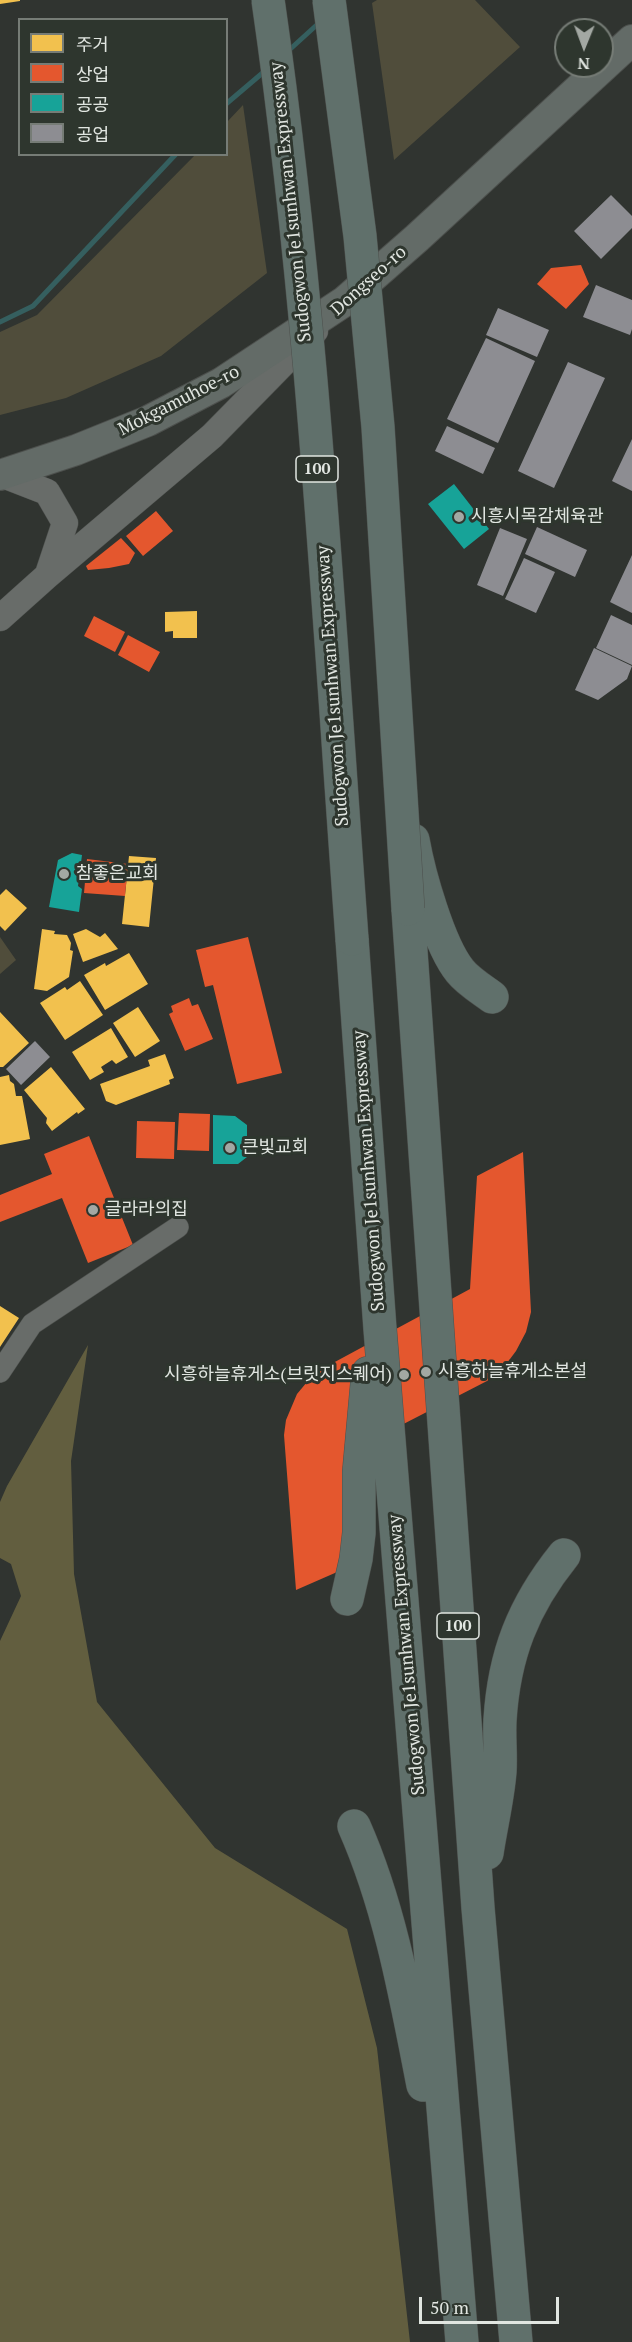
<!DOCTYPE html>
<html>
<head>
<meta charset="utf-8">
<style>
	body { margin:0 }
	#map { position:relative; width:632px; height:2342px; overflow:hidden; background:#303430; font-family:"PT Serif","Noto Sans KR",serif }
	canvas { display:block }
	.legend { position:absolute; left:18px; top:18px; width:210px; height:138px; box-sizing:border-box; background:#2e362e; border:2px solid #767c76; margin:0; padding:8px 10px; list-style:none; font-size:18px; color:#e1e6e1 }
	.legend li { display:flex; align-items:center; gap:12px; height:30px }
	.legend b { width:30px; border:2px solid #767c76 }
	.north { position:absolute; left:554px; top:18px; width:60px; height:60px; box-sizing:border-box; background:#2e362e; border:2px solid #767c76; border-radius:50%; rotate:181deg; font-size:16px; font-weight:700; line-height:24px; text-align:center; color:#e1e6e1 }
	.north::after { content:''; display:block; margin:auto; width:21px; height:27px; background:#a3a8a3; clip-path:polygon(50% 0,100% 100%,50% 72%,0 100%) }
	.scale { position:absolute; left:419px; top:2297px; width:140px; height:27px; box-sizing:border-box; border:3px solid #e1e6e1; border-top:0; padding-left:8px; font-size:18px; line-height:21px; white-space:nowrap; color:#e1e6e1; -webkit-text-stroke:4px #2e362e; paint-order:stroke }
</style>
</head>
<body>
<div id="map">
<canvas width="632" height="2342"></canvas>
<ul class="legend">
<li><b style="height:16px;background:#f2c14e"></b>주거</li>
<li><b style="height:16px;background:#e4572e"></b>상업</li>
<li><b style="height:16px;background:#17a398"></b>공공</li>
<li><b style="height:16px;background:#8d8d92"></b>공업</li>
</ul>
<div class="north">N</div>
<div class="scale">50 m</div>
</div>
<script>
const g = document.querySelector('canvas').getContext('2d');
g.lineJoin = 'round';
function fillPath(path, color) {
  g.fillStyle = color;
  g.fill(path, 'evenodd');
}
function strokePath(path, color, width, dash) {
  g.strokeStyle = color;
  g.lineWidth = width;
  g.lineCap = dash ? 'butt' : 'round';
  g.setLineDash(dash || []);
  g.stroke(path);
}
function write(font, color, halo, rows, align = 'center') {
  g.font = font + ' "PT Serif","Noto Sans KR",serif';
  g.lineWidth = 6;
  g.setLineDash([]);
  g.textBaseline = 'middle';
  g.strokeStyle = halo;
  g.fillStyle = color;
  for (const [text, x, y, turn = 0] of rows) {
    g.save();
    g.translate(x, y);
    g.rotate((+turn || 0) * Math.PI / 180);
    g.textAlign = isNaN(turn) ? turn : align;
    if (halo) g.strokeText(text, 0, 0);
    g.fillText(text, 0, 0);
    g.restore();
  }
}
const green = new Path2D(`
	M377,0H475L520,47L394,160L372,3Z
	M243,105L267,273L161,356L66,398L0,415V332L37,315L195,155L226,154L227,122Z
	M0,937L16,960L0,974Z`);
const forest = new Path2D(`
	M88,1345L71,1461L74,1574L97,1702L215,1848L347,1929L377,2048L410,2342H0V1641L21,1596L11,1564L0,1558V1502L7,1486Z`);
const homes = new Path2D(`
	M0,0H20V1L0,4Z
	M197,611V638H173V631L165,632V612Z
	M129,856L156,858L149,927L122,924Z
	M6,889L27,908L5,931L0,926V895Z
	M42,929L55,931L54,934L67,935L71,943L70,950L73,951L69,977L47,991L34,989Z
	M86,929L100,937L105,933L118,949L83,962L73,934Z
	M129,953L148,984L105,1010L84,975L105,963L106,966Z
	M80,981L103,1015L65,1040L40,1003L65,987L67,990Z
	M138,1007L160,1041L135,1057L113,1023Z
	M0,1012L29,1043L3,1067H0Z
	M111,1028L128,1057L116,1064L112,1060L101,1067L104,1072L90,1080L72,1052Z
	M165,1054L174,1078L169,1080L170,1084L116,1105L106,1101L100,1084L150,1066L148,1060Z
	M51,1067L85,1109L78,1114L77,1112L52,1131L46,1123L47,1118L24,1090Z
	M9,1075L10,1081L14,1084L16,1096H22L30,1139L0,1145V1077Z
	M0,1306L19,1318L0,1347Z`);
const shops = new Path2D(`
	M581,265L589,284L566,309L537,284L551,268Z
	M156,511L173,531L143,556L126,536Z
	M121,538L135,553L129,564L109,568L88,570L86,566Z
	M94,616L125,632L115,652L84,636Z
	M128,635L160,652L149,672L118,655Z
	M87,859L128,864L125,896L84,893Z
	M248,937L282,1073L237,1084L213,985L205,987L196,950Z
	M189,998L192,1006L198,1004L213,1039L185,1051L169,1014L173,1012L171,1006Z
	M179,1113L210,1114L209,1151L177,1150Z
	M137,1121L175,1122L174,1159L136,1158Z
	M89,1136L133,1245L88,1263L62,1198L0,1222V1195L52,1174L44,1154Z
	M523,1152L531,1312L526,1332L516,1351L504,1367L487,1381L353,1450L344,1569L296,1590L284,1435L286,1420L297,1394L307,1382L320,1370L470,1289L477,1176Z`);
const public = new Path2D(`
	M454,484L489,529L464,549L428,504Z
	M72,853L82,855L78,886L82,889L79,912L49,907L58,860Z
	M213,1115L235,1116L247,1125V1157L238,1164H213Z`);
const industry = new Path2D(`
	M611,195L632,216V228L601,259L574,231Z
	M596,285L632,300V329L630,335L583,317Z
	M498,308L549,330L537,357L486,335Z
	M486,338L535,361L498,443L447,419Z
	M568,362L605,378L554,488L518,471Z
	M447,426L495,448L483,474L435,451Z
	M632,439V491L612,481Z
	M537,527L587,550L575,577L525,554Z
	M500,528L527,539L503,596L477,585Z
	M632,555V613L610,602Z
	M524,558L555,572L536,613L505,599Z
	M611,615L632,625V665L596,648Z
	M594,648L632,666L627,679L598,700L575,690Z
	M35,1041L50,1057L21,1085L6,1069Z`);
const stream = new Path2D(`
	M287,52L320,22
	M226,104L266,70
	M0,322L33,306L176,154`);
const minor = new Path2D(`
	M0,1372L32,1324L178,1227`);
const tertiary = new Path2D(`
	M3,475L47,492L65,523L48,574
	M0,618L48,575L212,436L315,331`);
const secondary = new Path2D(`
	M0,475L76,450L148,421L221,383L345,301L417,238L632,40`);
const motorway = new Path2D(`
	M413,840C419,874 439,945 460,971C468,981 481,989 492,997
	M408,909L478,1908L516,2342
	M352,939L380,1329L462,2342
	M347,1599L356,1559L359,1533V1472L368,1373
	M354,1826C390,1907 406,1998 423,2085
	M487,1853C491,1826 498,1798 500,1771C501,1754 499,1737 500,1720C504,1655 523,1606 564,1555`);
const motorwayBridge = new Path2D(`
	M268,0C313,311 329,626 352,939
	M329,0L360,236L378,427L408,909`);
const markers = [
	[459,517,6,"#a3a8a3"],
	[64,874,6,"#a3a8a3"],
	[230,1148,6,"#a3a8a3"],
	[93,1210,6,"#a3a8a3"],
	[426,1372,6,"#a3a8a3"],
	[404,1375,6,"#a3a8a3"]
];
const shields = [
	[317,469,42],
	[458,1626,42]
];
const shieldNames = [
	["100",317,469],
	["100",458,1626]
];
const streetNames = [
	["Sudogwon Je1sunhwan Expressway",291,202,-96],
	["Dongseo-ro",369,281,-42],
	["Mokgamuhoe-ro",179,401,-27],
	["Sudogwon Je1sunhwan Expressway",333,686,-94],
	["Sudogwon Je1sunhwan Expressway",369,1171,-94],
	["Sudogwon Je1sunhwan Expressway",407,1655,-95]
];
const poiNames = [
	["시흥시목감체육관",471,517],
	["참좋은교회",76,874],
	["큰빛교회",242,1148],
	["글라라의집",105,1210],
	["시흥하늘휴게소본설",438,1372],
	["시흥하늘휴게소(브릿지스퀘어)",392,1375,"right"]
];
fillPath(green, '#504d3b');
fillPath(forest, '#625e3f');
fillPath(homes, '#f2c14e');
fillPath(shops, '#e4572e');
fillPath(public, '#17a398');
fillPath(industry, '#8d8d92');
strokePath(stream, '#355f5f', 5);
strokePath(minor, '#4d504d', 22);
strokePath(tertiary, '#4d504d', 27);
strokePath(secondary, '#4d504d', 32);
strokePath(motorway, '#4d504d', 34);
strokePath(minor, '#686c69', 21);
strokePath(tertiary, '#686c69', 26);
strokePath(secondary, '#636b67', 30);
strokePath(motorway, '#60706b', 33);
strokePath(motorwayBridge, '#4d504d', 34, []);
strokePath(motorwayBridge, '#60706b', 33);
for (const [x, y, r, color] of markers) {
  const dot = new Path2D();
  dot.arc(x, y, r, 0, 2 * Math.PI);
  g.fillStyle = color;
  g.fill(dot);
  strokePath(dot, '#2e362e', 2);
}
for (const [x, y, w] of shields) {
  const box = new Path2D();
  box.roundRect(x - w / 2, y - 13, w, 26, 4.5);
  g.fillStyle = '#2e362e';
  g.fill(box);
  strokePath(box, '#e1e6e1', 1.5);
}
write('bold 16px', '#e1e6e1', null, shieldNames);
write('18px', '#e1e6e1', '#2e362e', streetNames);
write('18px', '#e1e6e1', '#2e362e', poiNames, 'left');
</script>
</body>
</html>
